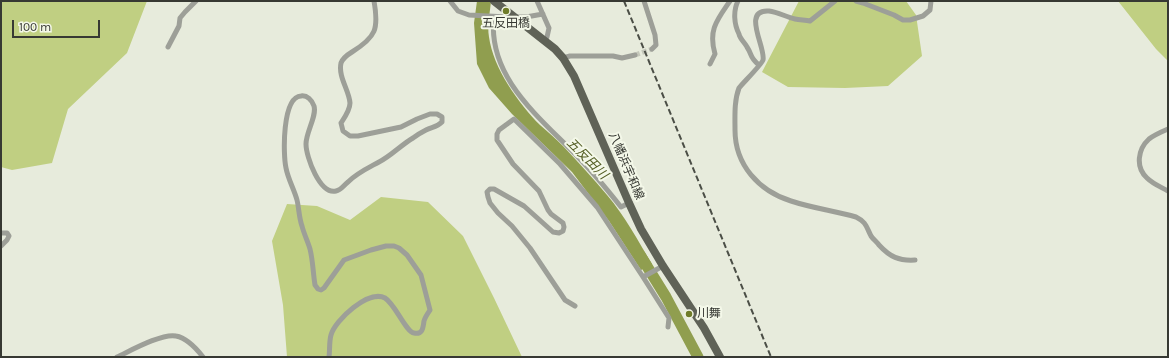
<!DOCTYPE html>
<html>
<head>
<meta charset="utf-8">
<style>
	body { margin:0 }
	#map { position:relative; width:1169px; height:358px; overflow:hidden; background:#e7ebdc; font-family:Karla,sans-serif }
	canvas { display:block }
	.frame { position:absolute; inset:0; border:2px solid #373933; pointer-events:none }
	.scale { position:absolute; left:12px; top:20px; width:88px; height:18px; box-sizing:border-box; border:2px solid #373933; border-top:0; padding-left:5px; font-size:12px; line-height:14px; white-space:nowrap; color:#373933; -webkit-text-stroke:3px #f4f8e9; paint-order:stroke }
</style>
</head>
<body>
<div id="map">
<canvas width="1169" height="358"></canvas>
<div class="frame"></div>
<div class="scale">100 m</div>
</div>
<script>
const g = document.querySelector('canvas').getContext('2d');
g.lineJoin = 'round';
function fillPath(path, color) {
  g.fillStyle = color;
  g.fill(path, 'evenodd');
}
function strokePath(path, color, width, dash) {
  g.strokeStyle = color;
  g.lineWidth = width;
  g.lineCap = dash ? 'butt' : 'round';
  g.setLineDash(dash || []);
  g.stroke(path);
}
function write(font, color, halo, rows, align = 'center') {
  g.font = font + ' Karla,"Noto Sans JP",sans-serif';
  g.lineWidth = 4;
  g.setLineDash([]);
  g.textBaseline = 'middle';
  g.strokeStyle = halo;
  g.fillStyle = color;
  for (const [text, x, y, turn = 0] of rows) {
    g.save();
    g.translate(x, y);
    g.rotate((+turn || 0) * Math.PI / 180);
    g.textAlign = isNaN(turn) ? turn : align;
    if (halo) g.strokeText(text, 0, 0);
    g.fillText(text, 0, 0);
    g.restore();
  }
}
const green = new Path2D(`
	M1,1H147L127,53L68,109L52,163L12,170L1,167Z
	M799,1H906L916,15L922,56L888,86L845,88L788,87L762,72Z
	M1118,1H1168V61L1156,49Z
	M381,197L428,202L463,236L494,298L522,357H287L283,305L272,241L287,204L317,206L350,220Z`);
const water = new Path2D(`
	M477,1H491C490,13 487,25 489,37C493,68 519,104 540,125C548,132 556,139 563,146C578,162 593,178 607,195C625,216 638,241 652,264L641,270L609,221L572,172L512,114L489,88L477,64L474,23Z`);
const river = new Path2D(`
	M640,255L666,297L698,357`);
const minorTunnel = new Path2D(`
	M635,55L652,49`);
const minor = new Path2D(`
	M450,1L458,11L469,15L507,17H526L543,14
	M537,1L549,28L547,37L545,40
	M644,1L655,35L656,45L652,49
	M738,1C733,11 734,24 739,34C740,39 745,43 747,47C753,56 749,57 759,65
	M835,1L810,21C806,20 800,20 795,19C786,17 778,12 769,11C741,9 766,48 763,60C762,64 743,83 739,88C734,101 735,116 735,130C735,165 759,191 791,201C812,208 835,211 856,217C866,222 866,226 871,236C873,239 877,242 879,245C890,257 899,261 915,260
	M856,1L863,3L894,15L903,20H910L923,16L930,10L931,1
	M494,17C487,76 538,116 575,154C592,171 606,188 621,207L629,203
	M168,47L179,26L180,18L185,12L196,1
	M563,58L570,56H613L622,58L635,55
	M710,64L715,54C708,30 717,20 730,1
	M1168,129C1161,132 1154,135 1149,139C1138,149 1135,167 1147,178C1153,184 1161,187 1168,191
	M1,233H7L9,236L7,240L1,246
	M643,277L669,318L668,327
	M575,306L565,300L530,248L512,226L498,213L490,203L488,197L487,192L490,189H494L524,206L553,232L559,233L563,231L564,227L563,223L551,214L548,210L539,191L513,164L497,140V134L499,130L514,119L560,164L597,207L643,277L663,266
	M117,357C130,351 162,333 176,336C187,338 196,348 203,357
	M329,357C330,350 329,342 331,335C335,320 369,289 385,298C395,304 406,332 414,333C423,335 423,327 424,321C425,317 428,313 430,310L421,275L407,255L399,248L394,246H386L371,250L344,260L324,288L321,290L318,289L315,285C313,273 313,261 310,249C308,242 304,234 302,226C299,218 299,208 297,200C294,189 288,179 286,168C283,155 282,97 301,96C307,95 312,100 314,106C317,116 306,132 306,144C306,157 320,195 336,191C341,190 344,185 348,182C357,173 368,168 379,162C391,156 401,145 413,138C417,135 422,132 426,130C432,127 437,127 442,122V117L437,114H430L417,119L401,127L358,136H350L343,131L341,123C345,117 350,110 350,103C349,90 338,77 341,63C343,58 347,55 352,52C376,37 379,29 374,1`);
const primary = new Path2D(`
	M494,1L555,49L563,58L574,76L629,203L641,229L663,266L704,328L720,357`);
const rail = new Path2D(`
	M624,1L771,357`);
const markers = [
	[506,11,4,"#6f7c29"],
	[689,314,4,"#6f7c29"]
];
const poiNames = [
	["五反田橋",506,24],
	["川舞",697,314,"left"]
];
const streetNames = [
	["八幡浜宇和線",626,166,67]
];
const waterNames = [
	["五反田川",587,159,45]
];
fillPath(green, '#c0cf82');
fillPath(water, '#909e4f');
strokePath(river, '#909e4f', 11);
strokePath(minorTunnel, '#c4c7ba', 5, [5, 2.5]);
strokePath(minor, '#9d9f98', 5);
strokePath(primary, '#5f6257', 8);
strokePath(rail, '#4b4e46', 2, [6, 3]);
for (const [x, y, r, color] of markers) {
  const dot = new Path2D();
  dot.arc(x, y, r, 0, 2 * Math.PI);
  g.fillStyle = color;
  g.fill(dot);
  strokePath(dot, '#f4f8e9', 1.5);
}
write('12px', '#373933', '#f4f8e9', poiNames);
write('12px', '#373933', '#f4f8e9', streetNames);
write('italic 13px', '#535d23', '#f4f8e9', waterNames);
</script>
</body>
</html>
